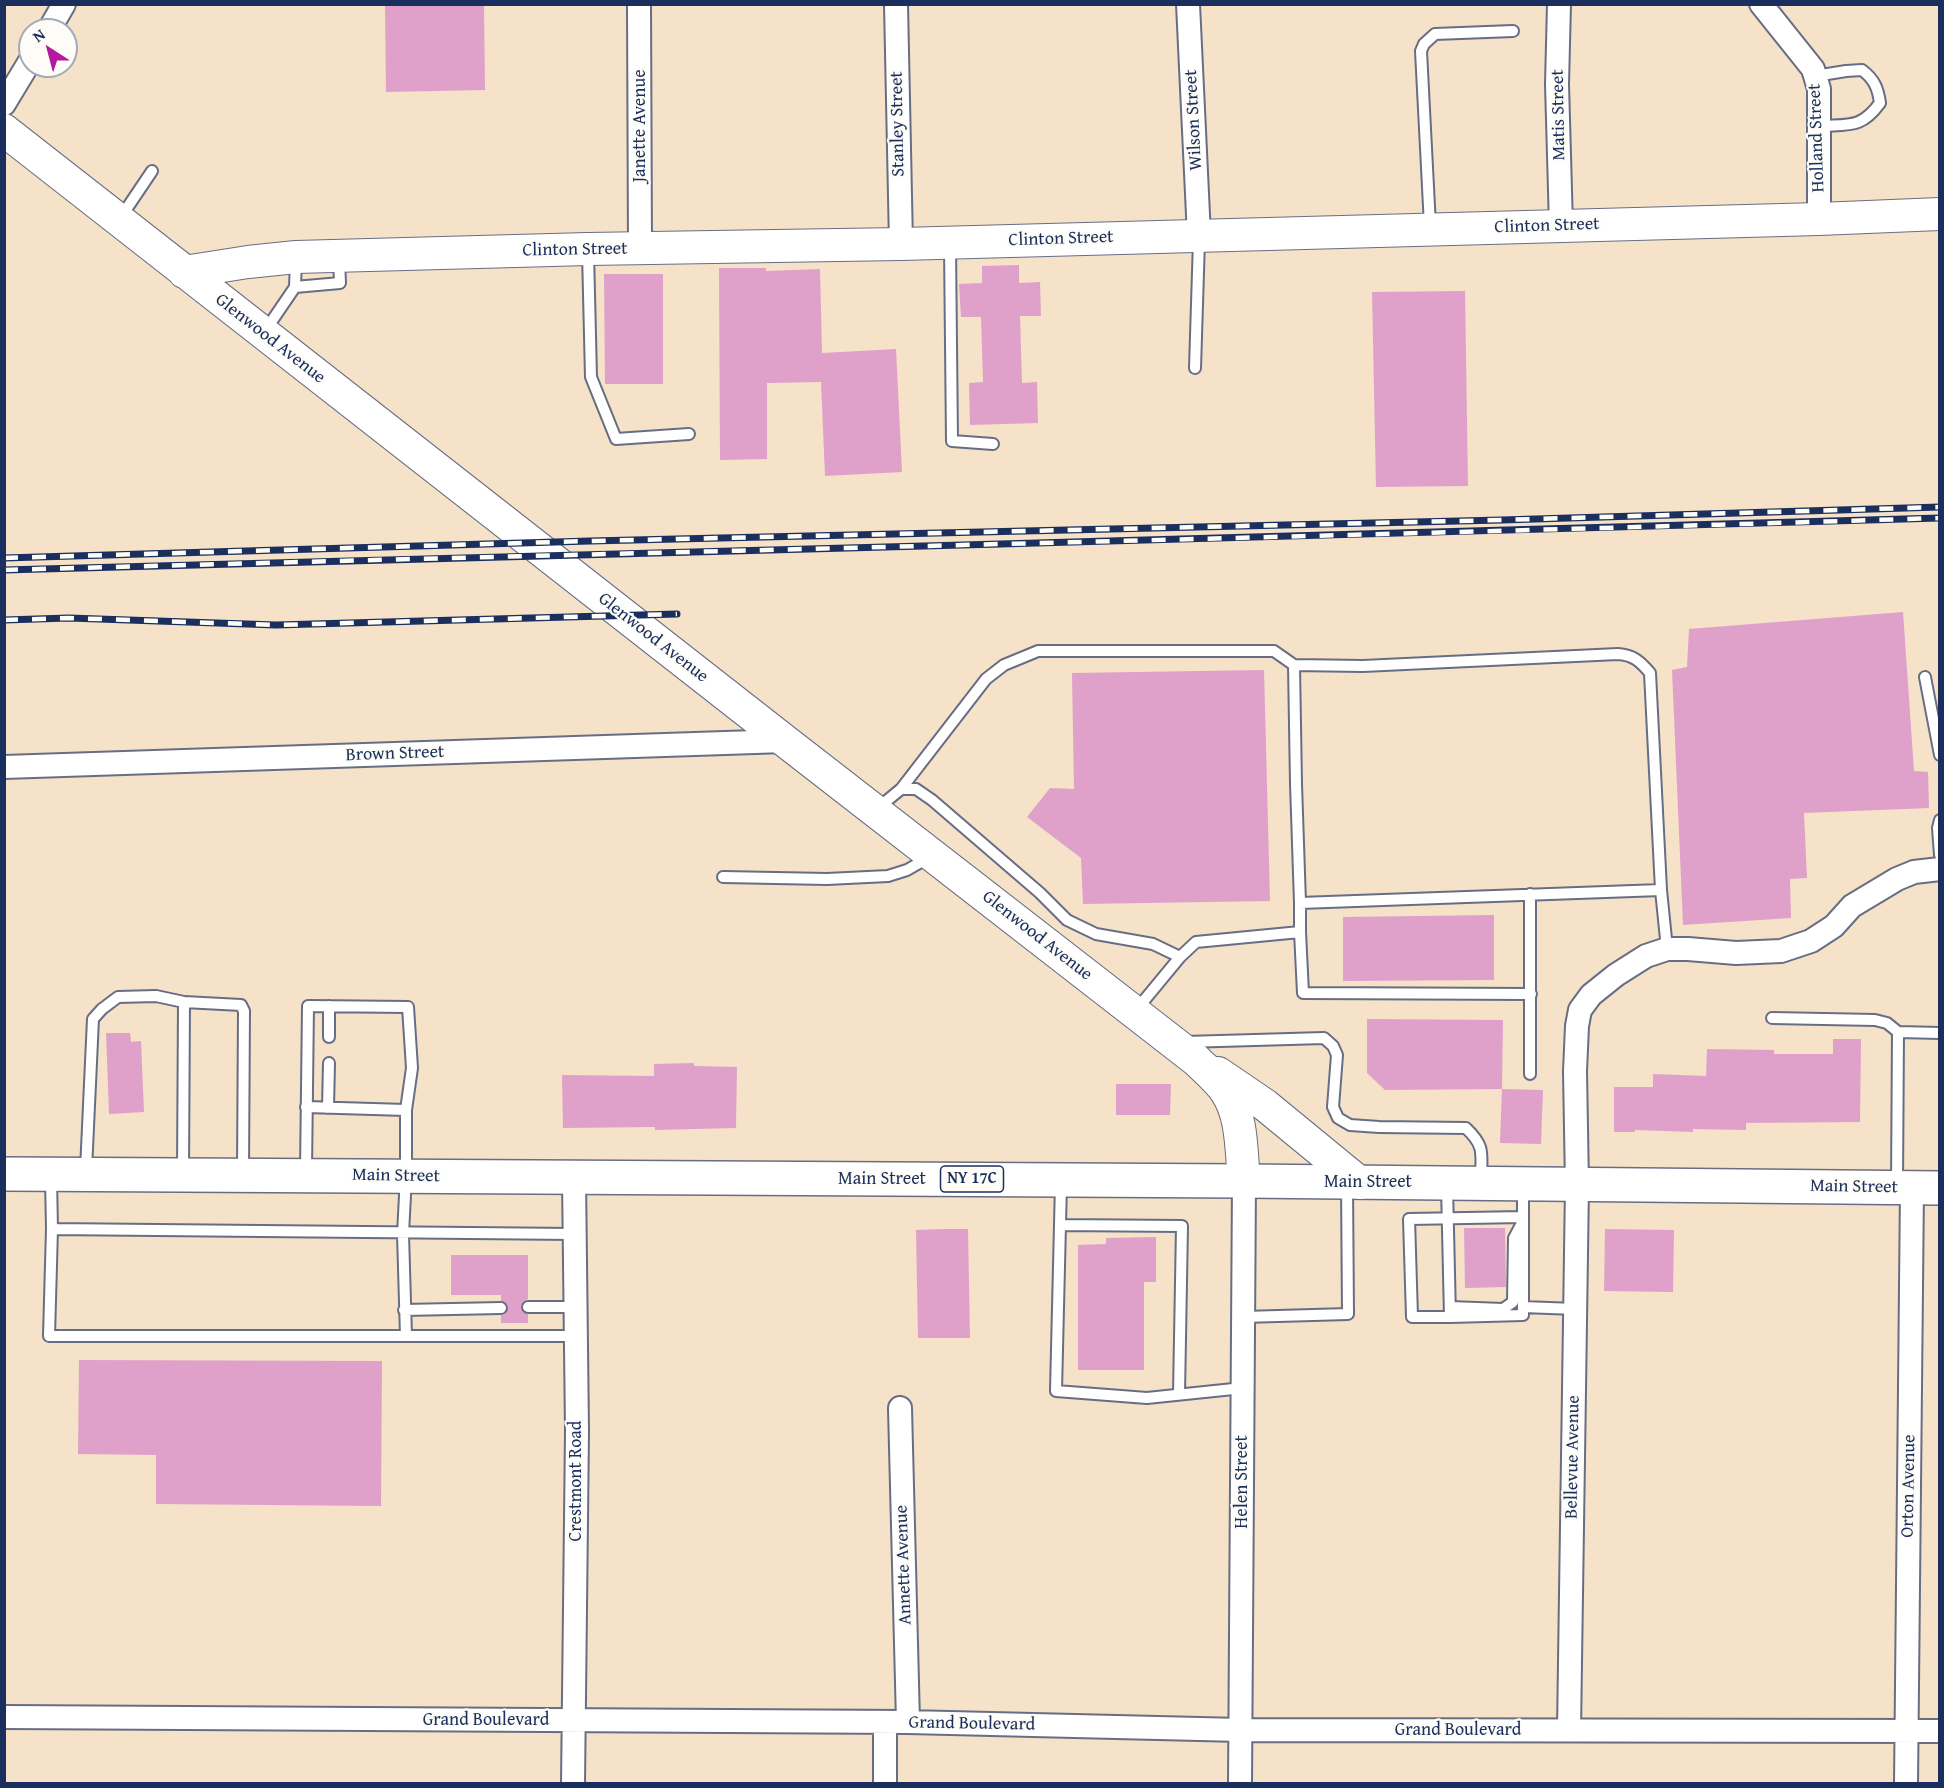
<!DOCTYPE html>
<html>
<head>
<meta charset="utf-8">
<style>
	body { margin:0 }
	#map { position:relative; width:1944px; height:1788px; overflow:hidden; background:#f5e2c8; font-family:"Gentium Book Plus",serif }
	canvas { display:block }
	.frame { position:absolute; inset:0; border:6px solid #1b2f5e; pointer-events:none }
	.north { position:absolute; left:18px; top:18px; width:60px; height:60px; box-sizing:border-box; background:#fdfcf7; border:2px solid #a3aaba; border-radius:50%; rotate:324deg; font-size:16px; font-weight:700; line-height:24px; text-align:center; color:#1b2f5e }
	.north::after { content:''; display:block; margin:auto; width:21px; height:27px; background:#b5179e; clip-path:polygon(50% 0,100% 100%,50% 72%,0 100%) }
</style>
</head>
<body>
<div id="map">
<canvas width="1944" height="1788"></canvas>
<div class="frame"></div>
<div class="north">N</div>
</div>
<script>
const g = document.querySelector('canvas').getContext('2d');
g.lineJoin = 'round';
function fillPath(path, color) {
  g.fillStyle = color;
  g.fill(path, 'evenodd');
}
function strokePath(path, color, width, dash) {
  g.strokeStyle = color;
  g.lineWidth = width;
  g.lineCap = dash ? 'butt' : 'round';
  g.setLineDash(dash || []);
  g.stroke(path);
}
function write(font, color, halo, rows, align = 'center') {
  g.font = font + ' "Gentium Book Plus",serif';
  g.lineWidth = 4.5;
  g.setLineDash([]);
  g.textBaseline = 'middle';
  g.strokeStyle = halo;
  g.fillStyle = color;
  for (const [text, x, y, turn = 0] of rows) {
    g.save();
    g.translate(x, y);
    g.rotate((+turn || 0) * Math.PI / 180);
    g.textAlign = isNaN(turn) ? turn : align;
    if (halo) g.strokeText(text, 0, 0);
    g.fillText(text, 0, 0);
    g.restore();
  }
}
const building = new Path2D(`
	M385,4H484L485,90L386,92Z
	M1019,265V283L1040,282L1041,316H1020L1022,383L1037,382L1038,423L970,425L969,383L983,382L981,317H961L959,284L982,283V266Z
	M719,268H766V271L820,269L822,353L896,349L902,472L825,476L821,382L767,383V459L720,460Z
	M604,274H663V384H605Z
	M1465,291L1468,486L1376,487L1372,292Z
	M1903,612L1914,771L1928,772L1929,808L1804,813L1807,878L1790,879L1791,918L1683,925L1672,670L1687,667L1689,629Z
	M1264,670L1270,901L1083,904L1081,858L1027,817L1050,788L1074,789L1072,673Z
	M1494,915V980L1343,981V917Z
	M1367,1019L1503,1020L1502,1089L1385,1090L1367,1073Z
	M106,1033H130L131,1042L141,1041L144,1112L109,1114Z
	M1833,1039H1861L1860,1122L1746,1123V1130L1693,1129V1132L1635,1130V1132H1614V1087H1653V1074L1706,1076L1707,1049L1774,1050V1054H1833Z
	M694,1063V1066L737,1067L736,1128L655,1130V1127L563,1128L562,1075L654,1076V1064Z
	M1116,1084H1171L1170,1115H1116Z
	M1502,1089L1543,1090L1541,1144L1500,1143Z
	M1464,1228H1505L1506,1287L1465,1288Z
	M944,1229H968L970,1338H918L916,1230Z
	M1605,1229L1674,1230L1673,1292L1604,1291Z
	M1156,1237V1282H1144V1370H1078V1245L1106,1244V1238Z
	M451,1255H528V1299L524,1301L521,1306L522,1311L528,1314V1323H501V1315L505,1314L508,1308L507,1304L501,1301V1295H451Z
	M79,1360L382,1361L381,1506L156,1504V1455L78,1454Z`);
const lane = new Path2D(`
	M1815,76L1846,71L1862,70C1874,79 1878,88 1880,103C1861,129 1849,124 1819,126
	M121,217L152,171
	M1430,226L1421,51L1424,44L1435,34L1513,31
	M950,246L952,441L993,444
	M588,252L591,377L616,439L689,434
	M295,287L340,283L339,260
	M265,331L295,287L296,260
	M1195,368L1199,240
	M1294,665L1296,784L1300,903
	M1925,677L1940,755
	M901,789L986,679L1004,665L1038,651H1274L1294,665L1363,666L1618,654C1633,655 1640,661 1650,673L1661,890
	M878,808L901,789H916L932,800L1040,893L1067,920L1096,934L1153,944L1180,957
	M1940,820L1938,828L1940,855
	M723,877L827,879L888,876L907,870L928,858
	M1530,894V1074
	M1300,932L1303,993L1531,994
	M1137,1009L1180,957L1196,942L1300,932V903L1661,890L1667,949
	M1772,1018L1875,1020L1887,1023L1898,1032L1940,1033
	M329,1037V1006
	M1185,1042L1324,1038L1333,1046L1337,1055L1333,1107L1338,1118L1350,1125L1379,1127L1466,1128C1486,1147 1481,1154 1481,1180
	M306,1107L406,1110
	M328,1108L329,1063
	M86,1170L93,1019L102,1009L118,997L156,996L184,1002
	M183,1171L184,1002L241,1005L244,1011L243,1171
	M306,1171L308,1006L408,1007L412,1068L406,1110V1176L403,1234L406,1336H576
	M51,1178L52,1229L49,1336H406
	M1061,1183L1056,1391L1147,1398L1243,1388
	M1897,1184L1898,1032
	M1447,1186L1450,1317L1523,1315V1187
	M1060,1225L1182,1226L1179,1394
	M52,1229L574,1234
	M528,1307H576
	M1450,1307L1503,1309L1513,1302L1514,1238L1522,1223
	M1523,1307L1575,1309
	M404,1310L501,1308
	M1243,1317L1348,1314L1347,1185
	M1450,1317H1412L1409,1219L1523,1217`);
const street = new Path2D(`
	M639,4L640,248
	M896,4L901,244
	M1188,4L1199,236
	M1559,4L1557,84L1561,226
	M1761,4L1813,69L1819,89V219
	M49,30L64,4
	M4,104L30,61
	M4,767L785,741
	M900,1408L908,1722
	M4,1717L908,1722L1241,1730L1940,1731
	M1569,1730L1577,1185L1575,1071L1577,1026L1580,1010L1591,995L1616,975L1646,956L1667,949H1688L1736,953L1781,951L1811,941L1834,926L1852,906L1897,879L1914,872L1940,869
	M573,1784L577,1431L574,1178
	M885,1784V1722
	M1240,1784L1244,1181
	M1906,1784L1912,1188`);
const secondary = new Path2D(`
	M4,130L785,741L1196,1060C1205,1069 1217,1079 1225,1090C1243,1116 1241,1151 1244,1181
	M184,272L248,262L296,257L588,249L901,244L1819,219L1940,214
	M1218,1073L1265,1105L1360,1183`);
const primary = new Path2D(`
	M4,1174L1244,1181L1940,1188`);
const rail = new Path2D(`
	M4,558L590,541L1502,520L1940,507
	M4,570C649,552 1295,538 1940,518
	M4,620L69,618L276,625L677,614`);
const shields = [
	[972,1179,63]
];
const shieldNames = [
	["NY 17C",972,1179]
];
const streetNames = [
	["Matis Street",1559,115,-91],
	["Wilson Street",1194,120,-93],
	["Stanley Street",898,124,-91],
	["Janette Avenue",640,126,-90],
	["Holland Street",1817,138,-92],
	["Clinton Street",1547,226,-2],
	["Clinton Street",1061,239,-2],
	["Clinton Street",575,250,-1],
	["Glenwood Avenue",270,339,38],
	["Glenwood Avenue",653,638,38],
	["Brown Street",395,754,-2],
	["Glenwood Avenue",1037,936,38],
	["Main Street",396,1176,1],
	["Main Street",882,1179],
	["Main Street",1368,1182],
	["Main Street",1854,1187,1],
	["Bellevue Avenue",1573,1457,-89],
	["Crestmont Road",576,1481,-90],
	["Helen Street",1242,1482,-90],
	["Orton Avenue",1909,1486,-89],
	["Annette Avenue",904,1565,-92],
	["Grand Boulevard",486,1720],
	["Grand Boulevard",972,1724,1],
	["Grand Boulevard",1458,1730]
];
fillPath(building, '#dfa1c9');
strokePath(lane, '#676e83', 14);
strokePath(street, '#676e83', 26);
strokePath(secondary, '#676e83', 34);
strokePath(primary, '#676e83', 36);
strokePath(lane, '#fff', 10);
strokePath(street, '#fff', 22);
strokePath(secondary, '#fff', 32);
strokePath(primary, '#fff', 33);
strokePath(rail, '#1b2f5e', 7);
strokePath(rail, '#fdfcf7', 4.5, [14]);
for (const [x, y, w] of shields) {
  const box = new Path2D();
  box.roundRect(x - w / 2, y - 13, w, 26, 4.5);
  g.fillStyle = '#fdfcf7';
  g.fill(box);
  strokePath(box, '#1b2f5e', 1.5);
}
write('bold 16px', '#1b2f5e', null, shieldNames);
write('18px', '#1b2f5e', '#fdfcf7', streetNames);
</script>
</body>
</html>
